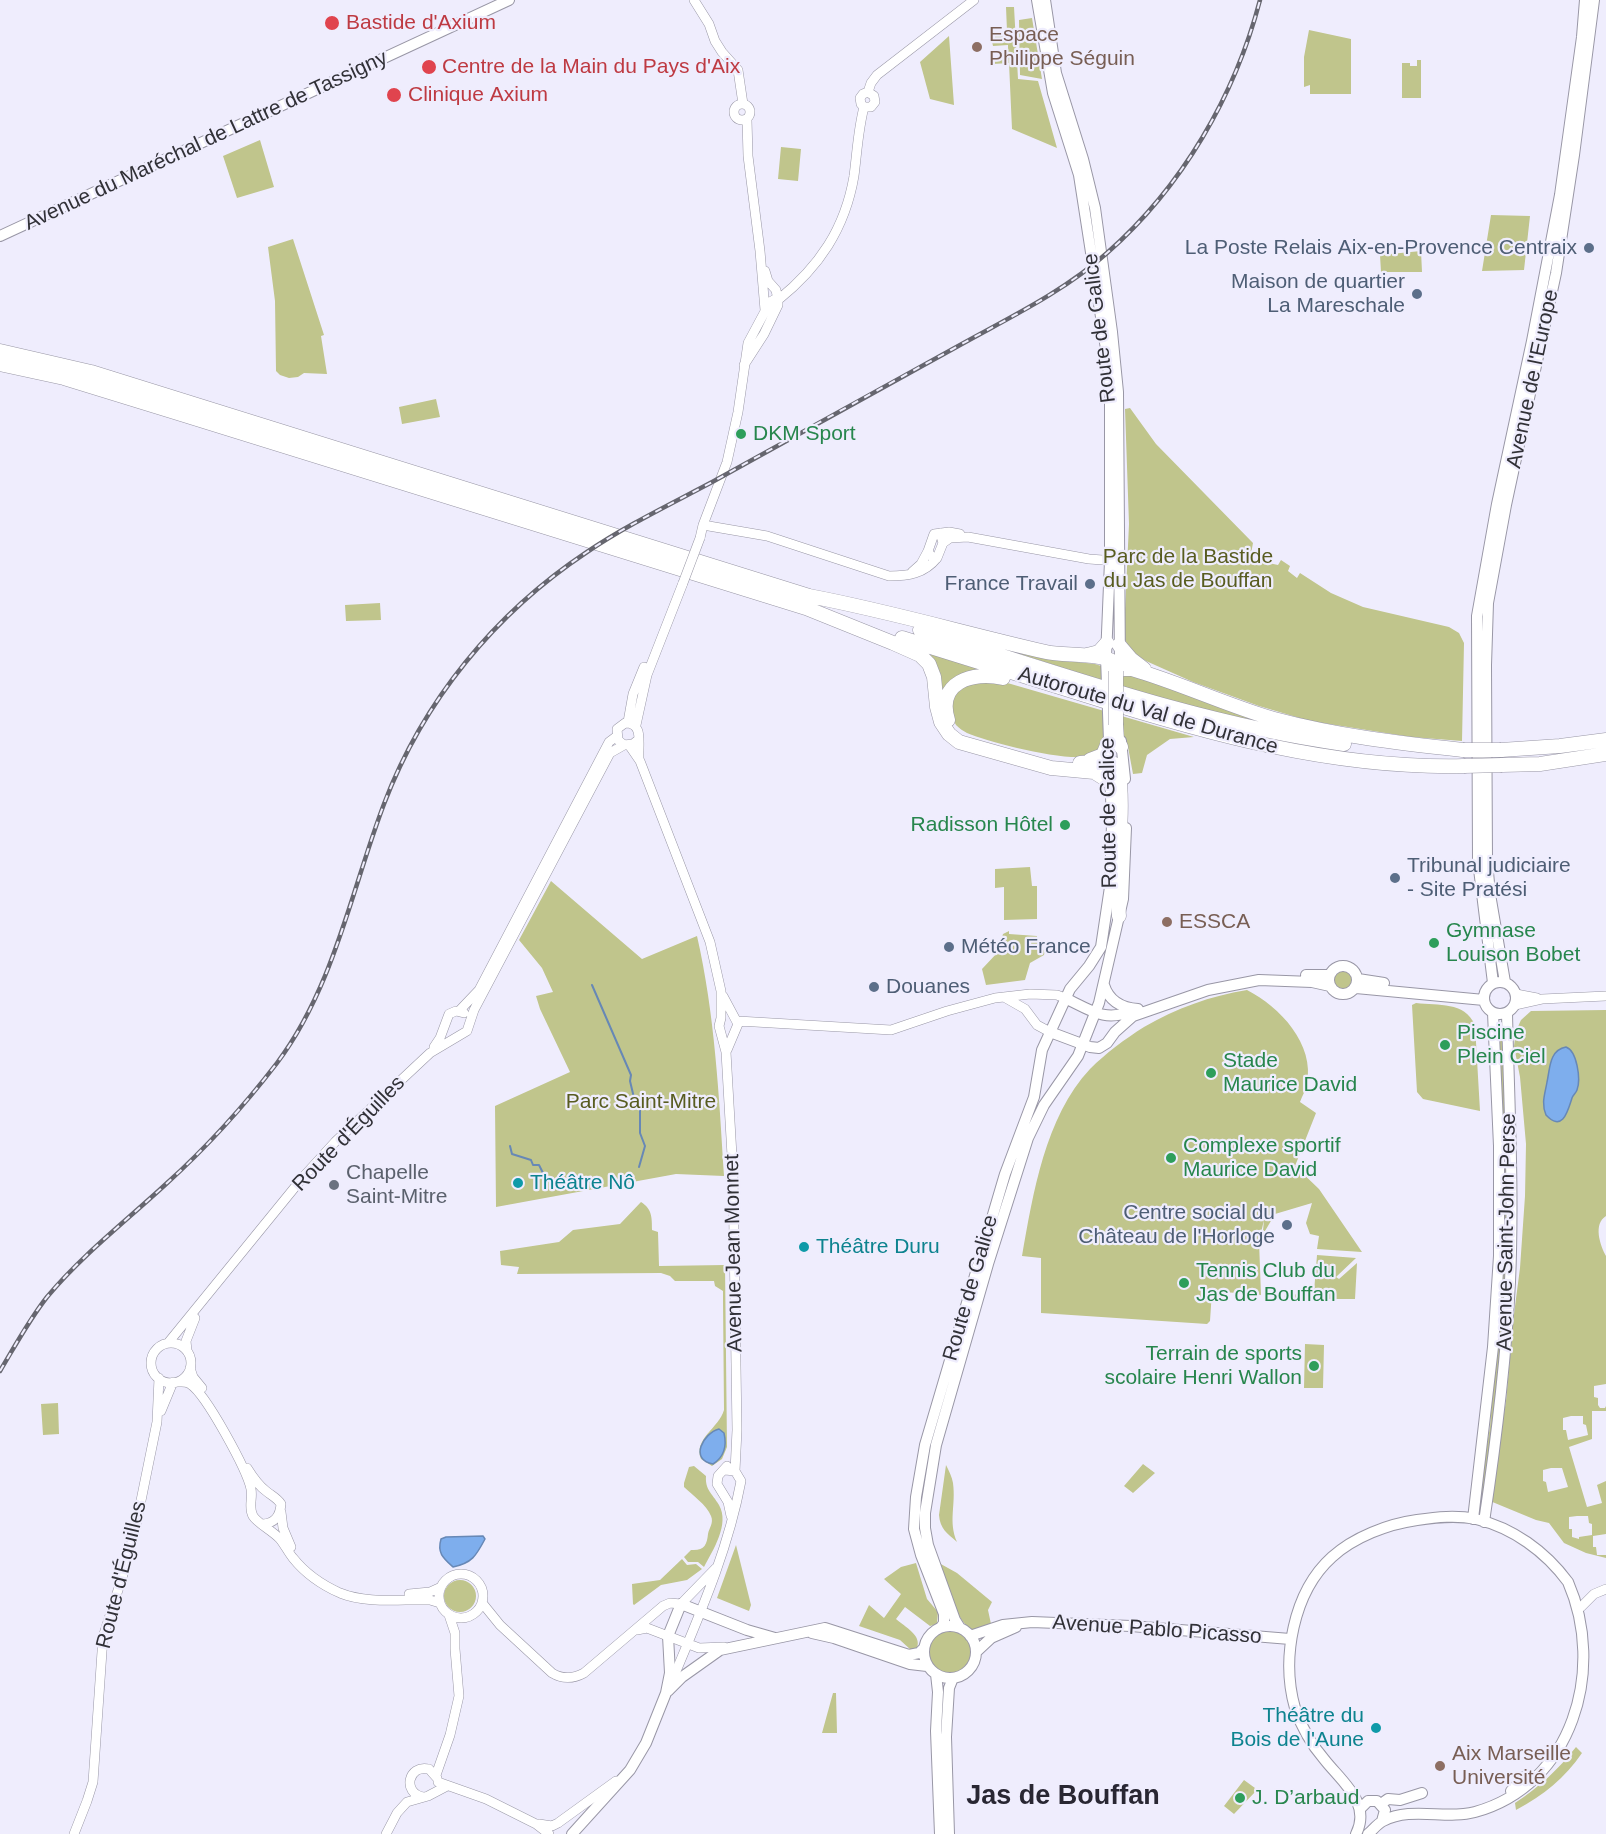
<!DOCTYPE html>
<html>
<head>
<meta charset="utf-8">
<style>
	body { margin:0 }
	canvas { display:block; background:#efedfd }
</style>
</head>
<body>
<canvas width="1606" height="1834"></canvas>
<script>
const g = document.querySelector('canvas').getContext('2d');
g.lineJoin = 'round';
function fillPath(path, color) {
  g.fillStyle = color;
  g.fill(path, 'evenodd');
}
function strokePath(path, color, width, dash) {
  g.strokeStyle = color;
  g.lineWidth = width;
  g.lineCap = dash ? 'butt' : 'round';
  g.setLineDash(dash || []);
  g.stroke(path);
}
function write(font, color, halo, rows, align = 'center') {
  g.font = font + ' Helvetica,sans-serif';
  g.lineWidth = 4.5;
  g.setLineDash([]);
  g.textBaseline = 'middle';
  g.strokeStyle = halo;
  g.fillStyle = color;
  for (const [text, x, y, turn = 0] of rows) {
    g.save();
    g.translate(x, y);
    g.rotate((+turn || 0) * Math.PI / 180);
    g.textAlign = isNaN(turn) ? turn : align;
    if (halo) g.strokeText(text, 0, 0);
    g.fillText(text, 0, 0);
    g.restore();
  }
}
const green = new Path2D(`
	M1006,7H1014L1018,79L1038,81L1057,148L1012,129L1009,63L993,64L992,57L1008,54V45L993,46L990,33L1007,31Z
	M1032,18L1042,79L1020,75L1019,20Z
	M1309,30L1351,39V94H1310V85L1304,87V57Z
	M949,36L954,105L930,99L920,62Z
	M1417,60H1421V98H1402V63H1410V66H1417Z
	M260,140L274,187L237,198L223,156Z
	M781,147L801,149L798,181L778,179Z
	M1491,215L1530,216L1524,270L1482,271Z
	M293,239L324,335L321,336L327,374L304,373L298,377L289,378L280,375L276,371L275,301L268,247Z
	M1421,251L1422,272H1381L1380,255Z
	M436,399L440,417L402,424L399,407Z
	M1130,408L1156,444L1253,543L1250,559L1278,565L1281,560L1290,566L1288,571L1297,578L1300,573L1331,593L1363,607L1449,627L1459,633L1464,643L1462,741L1411,737L1310,721L1259,706L1193,682L1146,661L1132,652L1125,640L1124,632L1129,524L1125,409Z
	M380,603L381,620L346,621L345,605Z
	M950,632L1068,661L1095,664L1302,731L1225,716L1152,696Z
	M916,649L988,671L1004,682L1194,737L1170,739L1147,755L1142,773L1133,774L1128,747L1101,740C1099,746 1098,753 1092,755C1072,764 988,742 967,733C963,731 959,728 956,725Z
	M1030,867L1032,886H1037V919L1004,920V887L995,888V869Z
	M551,881L642,959L697,936C715,1015 719,1096 724,1176L676,1174L496,1207L495,1106L570,1072L540,1009L536,996L553,992L542,968L519,940Z
	M1009,931V934L1037,936L1038,949L1045,950L1044,955L1030,963L1025,980L986,985L982,969L998,952L1003,934Z
	M1332 980a11 11 0 1 1 22 0a11 11 0 1 1-22 0Z
	M1247,990C1280,1007 1315,1044 1307,1084C1306,1090 1302,1096 1300,1102L1316,1113L1295,1166L1319,1189L1362,1252L1317,1249L1319,1236L1310,1234L1306,1223L1312,1203L1275,1214L1265,1231H1263L1264,1220L1259,1241L1261,1295L1212,1291L1210,1321L1207,1324L1041,1313V1258L1022,1256C1033,1194 1045,1117 1090,1069C1106,1053 1125,1039 1144,1027C1177,1008 1210,996 1247,990Z
	M1416,1003C1439,1006 1464,1001 1475,1025L1480,1111L1423,1099L1417,1092L1412,1005Z
	M1606,1010V1216C1593,1224 1600,1245 1606,1256V1384L1594,1386V1397L1598,1398V1405L1600,1408H1605L1606,1406V1411H1592V1439L1569,1447L1587,1507L1602,1503L1597,1485L1606,1481V1534L1593,1536V1547H1596L1597,1555H1606V1558L1586,1553L1564,1543L1549,1523L1536,1520L1490,1501L1506,1401L1514,1314L1520,1268L1525,1196L1526,1144L1520,1077L1514,1046L1516,1031L1521,1020L1531,1011ZM1571,1416H1583V1424L1586,1425L1588,1435L1568,1440L1566,1430H1563V1418ZM1551,1468H1562L1568,1487L1548,1492L1546,1482L1543,1481V1470ZM1577,1516H1588L1589,1523L1592,1524V1535L1579,1537V1539L1572,1537V1529H1569V1517Z
	M1498,1034H1505L1509,1136L1507,1284H1500Z
	M641,1202C652,1209 652,1217 652,1230L658,1232L659,1266L725,1265L727,1447L722,1459L712,1466L701,1459C693,1439 719,1428 724,1410L723,1300V1291L715,1286L714,1281H675L670,1276L661,1273L517,1274L519,1267L501,1265L500,1251L559,1242L573,1230L620,1224Z
	M1317,1255L1356,1258L1336,1277L1339,1279L1357,1263L1355,1299H1284L1285,1293L1314,1297L1323,1290L1321,1288L1314,1292Z
	M1500,1289H1507L1505,1318L1484,1499L1478,1497L1490,1427Z
	M1305,1344L1324,1345L1323,1388H1304Z
	M58,1403L59,1434L43,1435L41,1404Z
	M1143,1464L1155,1473L1133,1493L1124,1486Z
	M946,1465C949,1471 952,1477 953,1483C956,1506 948,1521 957,1542C947,1533 940,1529 939,1515Z
	M694,1466L706,1476C705,1490 712,1493 719,1505C730,1524 713,1550 704,1567L698,1562H688L684,1557L691,1550C704,1551 707,1545 708,1534C709,1528 714,1523 711,1516C707,1505 692,1495 684,1487V1483L689,1467Z
	M736,1545L751,1605L749,1611L717,1598Z
	M682,1559L687,1565L696,1564L702,1569L687,1580L661,1585L634,1605L633,1604L632,1584L660,1580Z
	M916,1563L927,1599L938,1612L937,1624L930,1626L905,1607L896,1619C905,1627 922,1635 917,1648L911,1650L900,1640L859,1626L869,1605L884,1618L901,1594L884,1579L901,1567Z
	M939,1563L957,1573L992,1602L988,1610L991,1624L973,1630C955,1622 946,1581 939,1563Z
	M444 1596a16 16 0 1 1 32 0a16 16 0 1 1-32 0Z
	M927 1652a22 22 0 1 1 44 0a22 22 0 1 1-44 0Z
	M833,1693H836L837,1733H822Z
	M1576,1747L1582,1753C1565,1778 1544,1795 1516,1810L1515,1803C1539,1787 1558,1770 1576,1747Z
	M1244,1780L1255,1788L1256,1791L1234,1814L1224,1806Z`);
const water = new Path2D(`
	M1566,1047C1577,1051 1581,1079 1577,1090C1576,1093 1573,1095 1572,1098C1568,1110 1563,1133 1546,1115C1541,1103 1545,1094 1547,1082C1550,1069 1549,1050 1566,1047Z
	M719,1429L724,1433C727,1446 724,1457 713,1464C689,1460 703,1433 719,1429Z
	M483,1536L485,1539C476,1556 472,1563 453,1567C443,1558 437,1553 441,1539L446,1537Z`);
const stream = new Path2D(`
	M592,985L631,1075L630,1081L635,1102L640,1110V1133L645,1146L639,1167
	M510,1146L512,1154L531,1160L533,1165H539L545,1177`);
const minor = new Path2D(`
	M694,0L709,24L715,41L722,52L738,70L743,104
	M868,92L871,83L877,75L974,0
	M734 112a8 8 0 1 1 16 0a8 8 0 1 1-16 0Z
	M864,107H871L875,102L874,96L868,92
	M864,107L861,104L860,98L863,94L868,92
	M747,120L748,156L760,251L765,310
	M765,271L768,281L776,290L778,300
	M744,365L764,334L778,305V300C819,267 845,229 854,176C857,153 858,130 864,107
	M703,525L767,536L889,576C908,576 924,574 937,558
	M940,533L943,543L937,558L931,556L928,551L934,534L949,532L960,534
	M700,538L703,525L727,462L738,412L748,343L770,302L777,298
	M943,543L950,538L968,537L1089,559L1116,561
	M912,572L921,564L928,551
	M628,722L633,694L644,667
	M636,725L647,675L683,583
	M638,740L633,744L624,745L618,740L617,729L625,723C644,722 638,744 639,759
	M629,745L640,761L710,942L721,991V1018L719,1026L726,1052L733,1173L737,1430L735,1471
	M1516,994L1537,998
	M723,996L738,1024L727,1050
	M1004,997L1025,1009L1037,1025L1050,1032
	M1515,1005L1542,999L1606,996
	M459,1011L479,990L609,742L617,736
	M738,1021L891,1030L947,1011L995,998L1030,994L1057,995L1065,998
	M434,1047L440,1038L449,1014L456,1011L464,1013
	M168,1343L304,1176L335,1142L430,1053L467,1031L474,1010L610,753L624,745
	M151 1363a20 20 0 1 1 40 0a20 20 0 1 1-40 0Z
	M187,1351L186,1341L195,1318
	M190,1368L193,1377L202,1388
	M177,1382C182,1382 186,1381 190,1384C206,1394 247,1470 251,1489C253,1499 248,1507 253,1516C257,1523 273,1531 280,1539C285,1545 288,1552 293,1558C305,1573 322,1585 340,1593C367,1604 401,1599 430,1600L440,1603
	M161,1411L173,1382
	M727,1466L718,1476L717,1484L728,1502L731,1516
	M247,1468C252,1476 259,1486 266,1491C272,1496 277,1498 281,1504C280,1516 275,1523 263,1524
	M281,1512L283,1528L291,1547
	M439 1596a22 22 0 1 1 44 0a22 22 0 1 1-44 0Z
	M409,1594L430,1592L441,1587
	M483,1604L500,1625L552,1673C562,1679 573,1679 584,1673L663,1606L670,1603L681,1604L716,1568
	M1581,1607L1594,1594L1606,1589
	M637,1630L647,1628L699,1648L724,1647
	M672,1681C699,1616 728,1551 741,1481L735,1471L725,1470
	M436,1775L450,1735L459,1696L455,1649V1633L449,1615
	M438,1782L486,1799L536,1824L549,1834
	M423,1797C402,1793 408,1764 429,1769L437,1778
	M539,1824L552,1826L558,1823L616,1781
	M74,1834L87,1801L93,1782L103,1637L127,1562L136,1525L157,1422L159,1378
	M386,1834L397,1813L407,1802L428,1796L447,1786`);
const major = new Path2D(`
	M1045,0L1056,73L1083,159L1095,208L1112,332L1118,392L1120,672
	M0,236L509,0
	M1121,741L1125,779
	M1329 980a14 14 0 1 1 28 0a14 14 0 1 1-28 0Z
	M1306,975H1330
	M1358,979L1384,983
	M1484 998a16 16 0 1 1 32 0a16 16 0 1 1-32 0Z
	M1505,982L1490,894L1487,861L1486,665L1488,603L1506,505L1556,273L1574,155L1594,0
	M1493,983L1478,861L1477,616L1497,504L1532,341L1560,195L1582,37L1585,0
	M1104,985C1109,1001 1122,1008 1138,1009
	M1356,988L1484,1000
	M1065,998C1092,1011 1104,1022 1133,1011
	M1050,1032L1090,1047L1099,1048L1107,1043L1115,1032L1133,1016L1208,990L1259,980L1312,982L1330,986
	M1473,1519L1493,1347L1499,1256V1146L1493,1013
	M1484,1522C1496,1442 1506,1362 1510,1282C1514,1192 1509,1102 1507,1013
	M924 1652a26 26 0 1 1 52 0a26 26 0 1 1-52 0Z
	M941,1627L944,1623V1614L921,1555L914,1529L916,1497L925,1445L1005,1174L1034,1097L1042,1050L1070,989L1089,966L1101,947L1110,887L1112,824L1106,657L1110,561V397L1108,362L1079,175L1053,93L1037,0
	M960,1628L955,1620L928,1545L925,1528V1513L936,1445L988,1264L1028,1138L1044,1105L1078,1056L1099,1003L1123,899L1126,828
	M812,1633L834,1638L910,1664L927,1666
	M970,1636L1003,1625L1032,1622L1131,1626L1290,1639
	M976,1652L991,1638L1016,1627
	M936,1674L938,1692L936,1731L940,1834
	M668,1691L682,1677L720,1650L825,1628L909,1655L919,1653L923,1649
	M1511,1791L1524,1777
	M1381,1804L1388,1799L1400,1800L1422,1793
	M1360,1809L1368,1801H1377L1385,1810L1382,1821
	M572,1834L630,1770L646,1743L666,1693L670,1673L668,1636L681,1604L747,1630L775,1638
	M949,1834L946,1737L949,1688L953,1678
	M1356,1834C1372,1803 1341,1781 1324,1759C1311,1744 1301,1726 1295,1708C1281,1659 1293,1592 1332,1557C1354,1537 1388,1524 1417,1520C1437,1517 1456,1515 1476,1519C1513,1528 1545,1551 1568,1582C1606,1669 1573,1785 1475,1812C1446,1820 1411,1806 1383,1821C1377,1824 1373,1830 1368,1834`);
const highway = new Path2D(`
	M0,351L91,372L809,596C889,611 967,634 1046,652C1062,656 1103,653 1113,662L1116,671L1124,669H1132C1180,683 1226,705 1274,719C1337,736 1399,743 1463,750
	M0,364L64,378L181,414L806,608L893,643L920,655L929,664L934,677L937,707L941,722L949,734L959,742L1051,768L1094,772L1110,782
	M920,630C1059,673 1199,724 1344,744
	M902,638C963,657 1024,676 1085,695C1208,734 1334,769 1464,766
	M1119,645L1131,659L1144,669
	M1087,655L1099,652L1107,643
	M948,720C936,682 973,671 1003,678
	M1116,725L1117,740L1121,747
	M1501,750L1560,746L1606,740
	M1090,760L1103,755L1108,743
	M1080,763L1109,761L1118,766C1126,815 1114,866 1119,916
	M1502,765L1540,764L1606,754`);
const rail = new Path2D(`
	M0,1371C15,1346 29,1320 47,1297C82,1255 126,1221 166,1184C207,1147 244,1106 277,1063C334,987 351,891 384,804C423,701 495,613 587,552C627,525 671,504 714,481C793,437 872,393 951,350C1004,320 1061,294 1107,253C1182,187 1235,96 1260,0`);
const minorBridge = new Path2D(`
	M683,583L700,538`);
const highwayBridge = new Path2D(`
	M1116,671V725
	M1463,750H1501
	M1464,766L1502,765`);
const markers = [
	[332,23,8,"#e0444e"],
	[977,47,6,"#8d6e63"],
	[429,67,8,"#e0444e"],
	[394,95,8,"#e0444e"],
	[1589,248,6,"#5c6f8a"],
	[1417,294,6,"#5c6f8a"],
	[741,434,6,"#2e9e5b"],
	[1090,584,6,"#5c6f8a"],
	[1065,825,6,"#2e9e5b"],
	[1395,878,6,"#5c6f8a"],
	[1167,922,6,"#8d6e63"],
	[1434,943,6,"#2e9e5b"],
	[949,947,6,"#5c6f8a"],
	[874,987,6,"#5c6f8a"],
	[1445,1045,6,"#2e9e5b"],
	[1211,1073,6,"#2e9e5b"],
	[1171,1158,6,"#2e9e5b"],
	[518,1183,6,"#0f9aa8"],
	[334,1185,6,"#6b7280"],
	[1287,1225,6,"#5c6f8a"],
	[804,1247,6,"#0f9aa8"],
	[1184,1283,6,"#2e9e5b"],
	[1314,1366,6,"#2e9e5b"],
	[1376,1728,6,"#0f9aa8"],
	[1440,1766,6,"#8d6e63"],
	[1240,1798,6,"#2e9e5b"]
];
const healthNames = [
	["Bastide d'Axium",346,23],
	["Centre de la Main du Pays d'Aix",442,67],
	["Clinique Axium",408,95]
];
const educationNames = [
	["Espace",989,35],
	["Philippe Séguin",989,59],
	["ESSCA",1179,922],
	["Aix Marseille",1452,1754],
	["Université",1452,1778]
];
const streetNames = [
	["Avenue du Maréchal de Lattre de Tassigny",206,141,-25],
	["Route de Galice",1100,328,-97],
	["Avenue de l'Europe",1533,379,-78],
	["Autoroute du Val de Durance",1148,711,16],
	["Route de Galice",1109,813,-91],
	["Route d'Éguilles",349,1134,-46],
	["Avenue Saint-John Perse",1507,1232,-89],
	["Avenue Jean Monnet",734,1253,-91],
	["Route de Galice",971,1288,-74],
	["Route d'Éguilles",122,1575,-76],
	["Avenue Pablo Picasso",1157,1630,4]
];
const serviceNames = [
	["La Poste Relais Aix-en-Provence Centraix",1577,248],
	["Maison de quartier",1405,282],
	["La Mareschale",1405,306],
	["France Travail",1078,584],
	["Tribunal judiciaire",1407,866,"left"],
	["- Site Pratési",1407,890,"left"],
	["Météo France",961,947,"left"],
	["Douanes",886,987,"left"],
	["Centre social du",1275,1213],
	["Château de l'Horloge",1275,1237]
];
const leisureNames = [
	["DKM Sport",753,434],
	["Radisson Hôtel",1053,825,"right"],
	["Gymnase",1446,931],
	["Louison Bobet",1446,955],
	["Piscine",1457,1033],
	["Plein Ciel",1457,1057],
	["Stade",1223,1061],
	["Maurice David",1223,1085],
	["Complexe sportif",1183,1146],
	["Maurice David",1183,1170],
	["Tennis Club du",1196,1271],
	["Jas de Bouffan",1196,1295],
	["Terrain de sports",1302,1354,"right"],
	["scolaire Henri Wallon",1302,1378,"right"],
	["J. D’arbaud",1252,1798]
];
const parkNames = [
	["Parc de la Bastide",1188,557],
	["du Jas de Bouffan",1188,581],
	["Parc Saint-Mitre",641,1102]
];
const worshipNames = [
	["Chapelle",346,1173],
	["Saint-Mitre",346,1197]
];
const cultureNames = [
	["Théâtre Nô",530,1183],
	["Théâtre Duru",816,1247],
	["Théâtre du",1364,1716,"right"],
	["Bois de l'Aune",1364,1740,"right"]
];
const districtNames = [
	["Jas de Bouffan",1063,1797]
];
fillPath(green, '#c0c58c');
fillPath(water, '#7eaeed');
strokePath(water, '#6788b6', 1.5);
strokePath(stream, '#6788b6', 2);
strokePath(minor, '#9997a6', 10);
strokePath(major, '#9997a6', 12);
strokePath(highway, '#9997a6', 15);
strokePath(minor, '#fff', 9);
strokePath(major, '#fff', 10);
strokePath(highway, '#fff', 14);
strokePath(rail, '#66666f', 4.5);
strokePath(rail, '#efedfd', 2, [7]);
strokePath(minorBridge, '#9997a6', 10, []);
strokePath(highwayBridge, '#9997a6', 15, []);
strokePath(minorBridge, '#fff', 9);
strokePath(highwayBridge, '#fff', 14);
for (const [x, y, r, color] of markers) {
  const dot = new Path2D();
  dot.arc(x, y, r, 0, 2 * Math.PI);
  g.fillStyle = color;
  g.fill(dot);
  strokePath(dot, '#efedfd', 2);
}
write('21px', '#be3a42', '#efedfd', healthNames, 'left');
write('21px', '#785e54', '#efedfd', educationNames, 'left');
write('21px', '#313137', '#efedfd', streetNames);
write('21px', '#4e5e75', '#efedfd', serviceNames, 'right');
write('21px', '#27864d', '#efedfd', leisureNames, 'left');
write('21px', '#585c20', '#efedfd', parkNames);
write('21px', '#5b616d', '#efedfd', worshipNames, 'left');
write('21px', '#0d838f', '#efedfd', cultureNames, 'left');
write('bold 27px', '#292733', '#efedfd', districtNames);
</script>
</body>
</html>
